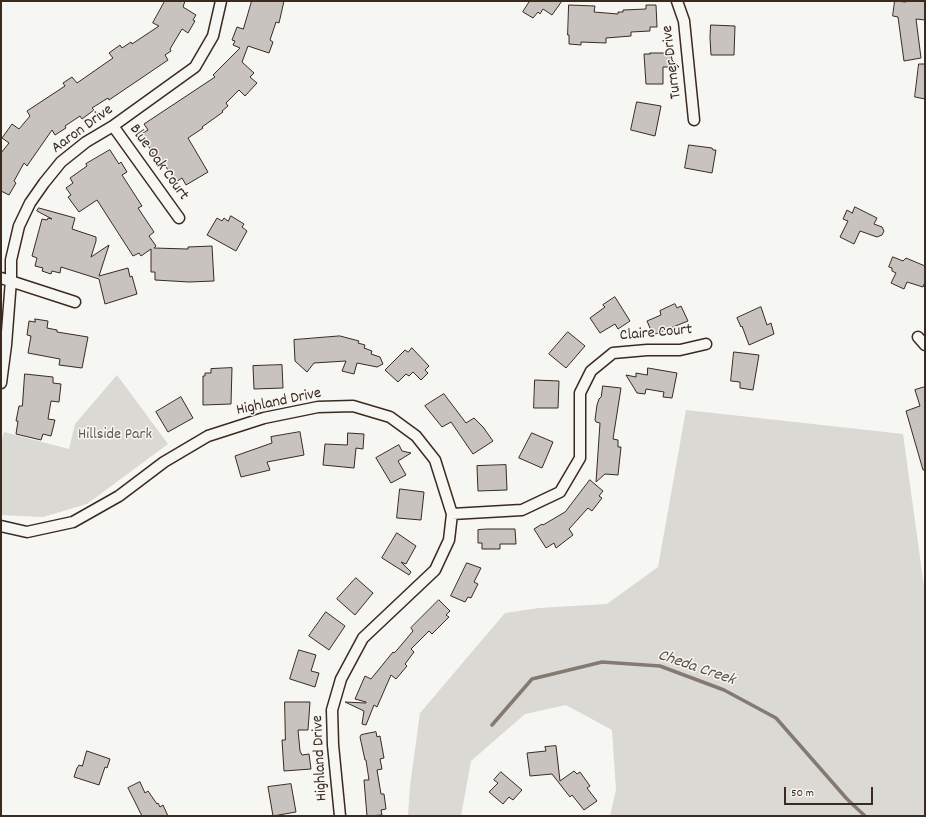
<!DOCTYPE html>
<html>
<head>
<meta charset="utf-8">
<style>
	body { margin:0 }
	#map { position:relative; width:926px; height:817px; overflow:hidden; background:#f6f6f2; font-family:Dekko,sans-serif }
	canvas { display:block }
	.frame { position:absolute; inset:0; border:2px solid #3b2a1e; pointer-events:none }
	.scale { position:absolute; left:784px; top:787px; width:89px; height:18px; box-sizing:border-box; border:2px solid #3b2a1e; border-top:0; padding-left:5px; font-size:12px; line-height:14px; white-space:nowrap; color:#3b2a1e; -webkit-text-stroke:3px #f6f6f2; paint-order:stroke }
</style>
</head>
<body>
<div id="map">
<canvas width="926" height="817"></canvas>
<div class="frame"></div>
<div class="scale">50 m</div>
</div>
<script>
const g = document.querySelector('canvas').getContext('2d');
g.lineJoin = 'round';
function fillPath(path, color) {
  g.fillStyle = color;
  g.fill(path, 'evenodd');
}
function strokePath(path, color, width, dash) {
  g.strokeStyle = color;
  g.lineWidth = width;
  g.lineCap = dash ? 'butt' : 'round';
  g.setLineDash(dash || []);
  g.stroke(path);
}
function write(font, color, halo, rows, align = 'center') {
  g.font = font + ' Dekko,sans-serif';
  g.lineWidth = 3;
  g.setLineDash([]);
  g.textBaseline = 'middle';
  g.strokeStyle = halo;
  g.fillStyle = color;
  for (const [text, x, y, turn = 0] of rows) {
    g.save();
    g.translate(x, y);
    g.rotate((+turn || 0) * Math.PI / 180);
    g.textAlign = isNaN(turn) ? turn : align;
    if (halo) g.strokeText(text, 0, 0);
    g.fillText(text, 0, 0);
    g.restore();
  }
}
const green = new Path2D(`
	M117,375L168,444L87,504L43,517L1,515V443L4,432L69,449L75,424Z
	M686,410L903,434L925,594V816H610L616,790L612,730L566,705L525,714L471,761L461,816H408L410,786L420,713L505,613L539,608L607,604L658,567Z`);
const stream = new Path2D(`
	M492,725L532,679L602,662L660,666L724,690L776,718L847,799L865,816`);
const building = new Path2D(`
	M165,1H185L183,7L196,15L193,20L195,21L188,33L182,29L170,49L171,51L165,55L168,60L109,100L108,98L92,108L94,110L82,119L80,116L65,126L66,128L55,135L52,130L27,166L24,163L14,181L16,183L9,195L1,191V153L9,143L2,138L12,124L19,129L30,116L27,111L65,86L63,83L72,77L77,83L113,58L109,53L120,45L122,48L131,42L132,44L159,26L153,23Z
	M252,1H284L279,23L276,22L270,40L273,42L269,53L248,46L242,62L254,73L250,77L257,83L245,96L239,90L226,103L228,106L222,111L223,112L202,127L203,128L188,138L208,172L186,185L182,178L176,182L158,155L155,157L141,134L148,130L144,124L215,77L213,75L240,48L233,45L235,41L232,40L237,27L243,29Z
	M530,1H562L552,15L543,9L540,14L538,12L533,18L523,12Z
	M895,1L906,2V1H925V20L916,19L921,58L904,61L898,17L893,16Z
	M569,5L595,6L594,12L618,14V12H623V10L646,9V5H656L657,27H650V31L631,32V36L606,38V43L581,42V45L569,44V35H568Z
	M711,25L735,26L734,55H711L710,38Z
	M650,53H671L672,60L679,67H663V84H646L644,54H650Z
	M919,64H925V99L915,97Z
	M637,102L661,106L655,136L631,130Z
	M689,145L712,148L713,150H716L712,173L685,168Z
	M110,150L119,164L121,162L127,172L122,175L142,206L138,208L154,232L149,236L156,246L154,248L188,249V247L212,246L214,281L189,282L155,280V272H151V249L141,256L139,253L133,256L97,200L79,212L68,197L71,195L66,188L73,183L70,178L87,166L86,164Z
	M855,207L877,218L874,224L882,227L884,231L882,235L877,237L860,231L854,244L840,237L848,221L843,219L847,210L852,213Z
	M39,208L75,218L72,229L96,237V241L91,257L109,245L99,276L128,268L130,277L132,276L137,294L105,304L99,279L61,267L60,273L52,271L51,274L42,271L43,268L35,266L37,258L32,256L42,219L47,220L48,218L52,219L37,211Z
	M231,216L244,224L242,227L247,231L236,251L207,235L217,218L222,221L224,218L228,221Z
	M893,257L903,261L906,258L925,266V282L923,287L907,282L904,289L891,283L896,273L892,271V268L889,267Z
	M615,297L630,321L618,329L615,324L600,333L590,318L605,307L603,305Z
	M675,304L677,308L681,306L688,321L653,335L647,321L661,315L660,311Z
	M761,307L767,325L771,323L774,334L749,345L742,326L741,327L737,318Z
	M35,319L48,321L47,328L57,330V332L88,337L82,368L59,365L60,359L28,353L31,336L27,335L29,321L35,322Z
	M568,332L585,346L566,368L549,354Z
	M340,336L359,341L358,343L365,345L364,348L372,351L371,354L380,357L383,364L377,367L357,363L354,374L342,371L346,361L314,363L307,372L295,361L294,340Z
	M412,348L429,366L425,370L428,373L421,380L413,372L409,376L406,374L398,382L385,370L405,350L408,352Z
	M734,352L759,355L753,390L740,388V382L731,381Z
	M282,365L283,388L254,389L253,366Z
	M232,368L231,404L203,405V376H205V373H211V369Z
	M648,368L677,373L672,398L663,397L664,392L646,389L645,394L637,393L626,375L636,377V373L647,375Z
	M25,374L53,377V383L61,384L59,402L51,401L48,419L55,420L51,436L43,434L41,440L16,434L18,421H16L19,406H22Z
	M535,380L559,381L558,408H534Z
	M603,386L621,388L613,439L618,440V447H621L618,475L605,474L596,482L600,423L596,422L595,420L597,405L599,399L601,397Z
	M925,387V470H923L906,411L920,406L915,390Z
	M444,394L466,423L474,418L483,427L493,441L473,454L451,422L442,427L425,406Z
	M181,397L193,418L168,432L156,412Z
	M300,432L304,455L267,462L270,470L241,477L235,456L272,443L271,437Z
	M348,433L364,434L363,449L356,448L354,468L323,465L325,444L347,445Z
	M532,433L553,442L542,468L519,458Z
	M399,445L402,451L411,453L398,461L406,475L391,483L376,458Z
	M506,465L507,490L478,491L477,466Z
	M590,480L603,491L599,496L602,498L592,511L588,508L569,529L573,535L556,548L554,543L546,548L534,529L542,524L543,525L565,512Z
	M400,489L424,492L421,520L397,518Z
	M487,529H515L516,544H500V549H482V543H478V530Z
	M397,533L416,546L406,564L401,562L411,572L409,575L382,558Z
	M467,563L481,568L474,582L478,584L471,598L468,597L465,602L451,596Z
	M356,578L373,593L355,615L337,599Z
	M439,600L450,611L446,615L449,617L432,634L429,631L411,649L414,652L405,664L407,666L396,679L391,675L377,707L374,705L366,725L362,724L364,711L345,702L366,703V702L355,699L365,676L371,679L393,652L394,653L397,650L413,631L411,628Z
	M326,612L345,626L329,650L309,636Z
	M299,650L316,655L311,671L319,673L315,687L290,679Z
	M285,702H310L308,730H298L300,751L302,755L309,754L311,769L284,771L282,740H285Z
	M376,732L377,737L380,736L384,758L380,759L382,769L377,770L381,794H384L386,809L381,810L382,815L367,816L364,780H369L366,760H365L360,737L361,735Z
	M556,746L560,781L574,771L577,774L580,772L590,786L587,788L597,801L584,810L572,795L570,797L552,774L530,776L527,753L546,751L545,747Z
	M87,751L110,759L107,768L105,767L99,785L74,777L77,768L79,765L82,766Z
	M501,772L522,790L513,800L509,797L503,804L489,792L498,783L494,780Z
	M140,782L145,793L148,791L157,804L158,803L160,807L163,805L168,816H142L128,788Z
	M291,784L296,812L273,816L268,787Z`);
const street = new Path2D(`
	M677,1L684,21L694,120
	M113,126L179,218
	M1,278L75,302
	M918,337L925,345
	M1,383L6,345L11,280V260L19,226L30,203L44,183L61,162L86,142L113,126L195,67L213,36L221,1
	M452,514L522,510L560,492L580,458V393L591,371L613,353L647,350H680L706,344
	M1,526L27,532L73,522L119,496L164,462L208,436L264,418L318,407L353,406L390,417L416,436L435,460L452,514L449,540L435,570L363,638L341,679L332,710L333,745L340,816`);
const streetNames = [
	["Turner Drive",673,62,-97],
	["Aaron Drive",83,130,-36],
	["Blue Oak Court",158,163,54],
	["Claire Court",656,334,-5],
	["Highland Drive",279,403,-12],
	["Highland Drive",321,758,-93]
];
const parkNames = [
	["Hillside Park",115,436]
];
const waterNames = [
	["Cheda Creek",696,669,19]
];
fillPath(green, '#dad9d3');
strokePath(stream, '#857a71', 3.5);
fillPath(building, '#c8c3be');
strokePath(building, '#3b2a1e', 1);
strokePath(street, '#3b2a1e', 13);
strokePath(street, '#f6f6f2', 10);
write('16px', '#3b2a1e', '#f6f6f2', streetNames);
write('16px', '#63564b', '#f6f6f2', parkNames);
write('italic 17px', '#605248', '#f6f6f2', waterNames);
</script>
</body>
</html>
